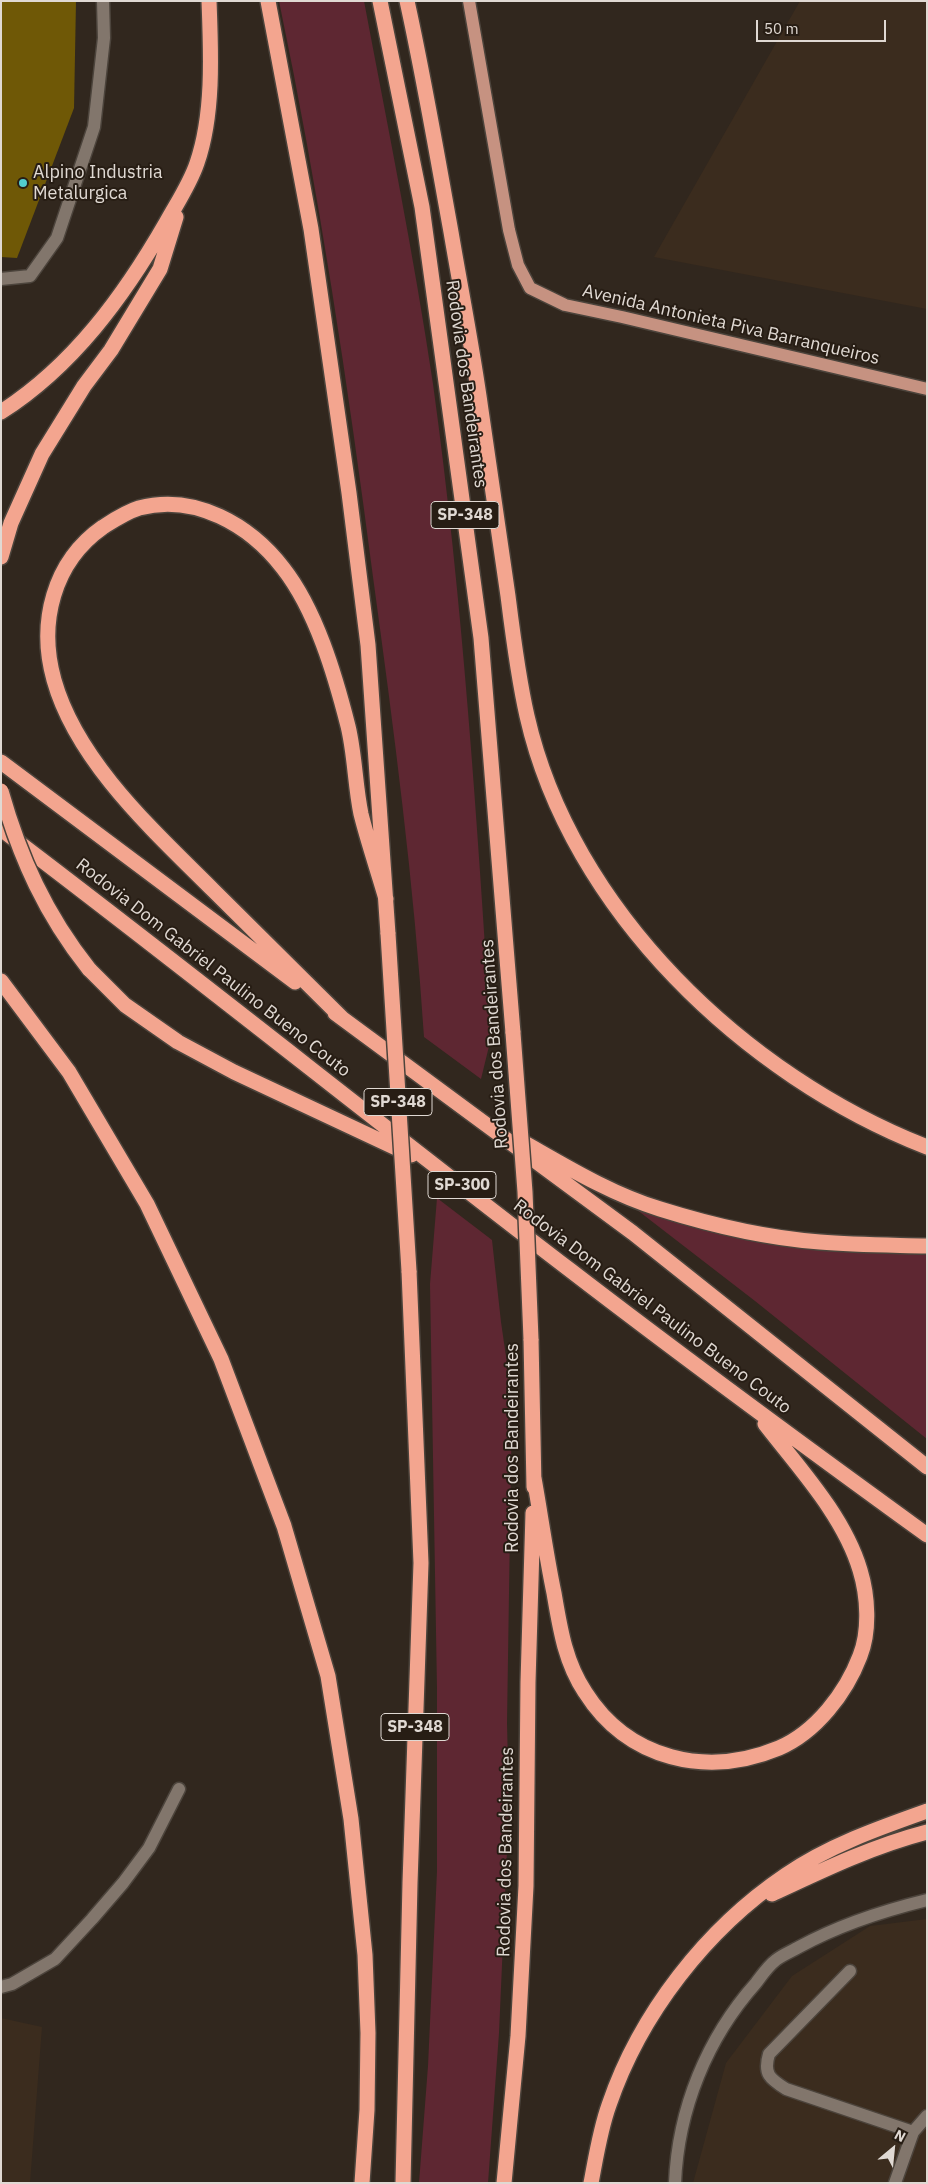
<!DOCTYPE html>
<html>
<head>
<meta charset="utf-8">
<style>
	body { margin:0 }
	#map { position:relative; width:928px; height:2184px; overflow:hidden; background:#31271e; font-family:"IBM Plex Sans",sans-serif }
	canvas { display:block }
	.frame { position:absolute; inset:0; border:2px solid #e0d9d3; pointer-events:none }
	.north { position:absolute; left:868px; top:2124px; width:50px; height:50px; -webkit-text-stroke:4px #271d14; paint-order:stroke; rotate:28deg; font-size:14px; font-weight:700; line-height:20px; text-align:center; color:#e0d9d3 }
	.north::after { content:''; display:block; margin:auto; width:18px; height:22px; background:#e0d9d3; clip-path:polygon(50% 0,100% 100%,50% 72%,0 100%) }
	.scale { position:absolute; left:756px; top:20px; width:130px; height:22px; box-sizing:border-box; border:2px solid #e0d9d3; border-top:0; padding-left:6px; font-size:15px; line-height:18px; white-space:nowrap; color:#e0d9d3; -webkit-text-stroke:4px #271d14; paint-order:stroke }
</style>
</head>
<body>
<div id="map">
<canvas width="928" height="2184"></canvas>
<div class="frame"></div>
<div class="north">N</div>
<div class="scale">50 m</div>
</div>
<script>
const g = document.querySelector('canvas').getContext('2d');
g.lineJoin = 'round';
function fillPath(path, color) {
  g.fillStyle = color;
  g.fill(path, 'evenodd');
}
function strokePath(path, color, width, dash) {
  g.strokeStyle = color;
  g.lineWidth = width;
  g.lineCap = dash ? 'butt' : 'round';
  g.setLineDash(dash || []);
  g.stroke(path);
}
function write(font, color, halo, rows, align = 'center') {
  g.font = font + ' "IBM Plex Sans",sans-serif';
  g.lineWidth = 4;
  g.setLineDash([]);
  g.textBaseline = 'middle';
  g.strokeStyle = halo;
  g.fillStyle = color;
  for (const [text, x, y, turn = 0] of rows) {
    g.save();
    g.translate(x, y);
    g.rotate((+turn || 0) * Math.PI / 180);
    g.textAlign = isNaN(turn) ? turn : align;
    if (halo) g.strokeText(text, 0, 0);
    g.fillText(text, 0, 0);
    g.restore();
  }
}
const built = new Path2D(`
	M800,1H927V309L654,257Z
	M927,1919V2183H693L726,2063L792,1976L870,1926Z
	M1,2018L42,2027L30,2183H1Z`);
const green = new Path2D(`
	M279,1H364C388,128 414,256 433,384C463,601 477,820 491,1038L481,1079L424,1037C414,883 394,730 373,577C348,384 319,192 279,1Z
	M619,1196L666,1215L927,1253V1439L755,1301Z
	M437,1198L492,1240L501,1322L512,1398L507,1723L509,1805L499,2033L488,2183H419L428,2066L437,1871V1689L430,1284Z`);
const building = new Path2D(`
	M1,1H76L74,108L17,258L1,257Z`);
const minor = new Path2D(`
	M1,279L30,276L57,238L94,127L104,38L103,1
	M850,1971L769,2054C763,2074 770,2079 786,2089L913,2132
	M1,1987L12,1984L55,1959L92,1919L123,1883L149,1848L179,1789
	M675,2183C678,2109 707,2038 756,1983C762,1975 768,1966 776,1960C782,1955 792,1951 799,1947C839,1925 882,1911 927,1900
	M895,2183L913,2132L927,2116`);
const major = new Path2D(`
	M469,1L509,230L518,265L530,288L565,305L622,317L927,389`);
const highway = new Path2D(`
	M268,1L311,229L349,493L368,645L388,934
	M380,1L422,207L481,638L513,1033
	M407,1C424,78 437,155 451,232C461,291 473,351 481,410C490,472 499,534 508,596C513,636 518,677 527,716C571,910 745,1076 927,1147
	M1,412C73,366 124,296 166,223C177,203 190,184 197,163C214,114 211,52 209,1
	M1,557L11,523L42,454L84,386L111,350L160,269L176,217
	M1,762L295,982
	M1,829C193,974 379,1124 570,1270C687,1360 807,1448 927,1535
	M89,969L125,1005L178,1042L234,1072L411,1155
	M1,981L69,1072L147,1204L221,1359L284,1526L328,1676L351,1819L365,1955L368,2033L367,2110L362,2183
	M335,1013L633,1233L927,1467
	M343,1019C300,976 256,933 213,890C154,831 77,762 54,680C38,623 53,562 103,527C114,520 126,512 139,508C195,493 250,525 283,568C316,610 335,675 348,726C355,755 355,785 361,814C368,842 378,871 386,899
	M523,1142C567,1167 611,1194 660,1209C711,1225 766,1238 820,1242C855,1245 891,1245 927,1246
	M531,1339L534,1487
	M534,1478C541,1517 546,1555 554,1593C560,1628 565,1662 585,1692C628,1760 707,1778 779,1748C816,1732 846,1693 860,1656C870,1631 868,1596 860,1570C844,1516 799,1468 765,1424
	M772,1894C823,1870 873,1846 927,1832
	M403,2183L410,1883L421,1563L409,1271
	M504,2183L518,2036L526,1886L528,1682L533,1513
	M591,2183C596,2157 600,2130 609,2105C640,2014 706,1929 786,1875C828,1846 879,1828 927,1811`);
const highwayBridge = new Path2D(`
	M1,791C20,858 46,915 89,969
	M388,934L409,1271
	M513,1033L525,1192L531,1339`);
const markers = [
	[23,183,5,"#52cdcf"]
];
const shields = [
	[465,515,68],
	[398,1102,68],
	[462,1185,68],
	[415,1727,68]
];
const shieldNames = [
	["SP-348",465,515],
	["SP-348",398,1102],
	["SP-300",462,1185],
	["SP-348",415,1727]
];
const poiNames = [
	["Alpino Industria",33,173],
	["Metalurgica",33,194]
];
const streetNames = [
	["Avenida Antonieta Piva Barranqueiros",731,325,13],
	["Rodovia dos Bandeirantes",466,384,82],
	["Rodovia Dom Gabriel Paulino Bueno Couto",213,968,38],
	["Rodovia dos Bandeirantes",495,1044,-94],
	["Rodovia Dom Gabriel Paulino Bueno Couto",652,1307,37],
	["Rodovia dos Bandeirantes",513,1448,-90],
	["Rodovia dos Bandeirantes",506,1852,-89]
];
fillPath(built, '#3b2c1e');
fillPath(green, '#5e2732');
fillPath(building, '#6f5806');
strokePath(minor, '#4c443c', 15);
strokePath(major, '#4c443c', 15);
strokePath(highway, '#4c443c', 18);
strokePath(minor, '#82766c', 12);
strokePath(major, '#c69281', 12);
strokePath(highway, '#f3a58f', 15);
strokePath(highwayBridge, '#4c443c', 18, []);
strokePath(highwayBridge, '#f3a58f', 15);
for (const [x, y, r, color] of markers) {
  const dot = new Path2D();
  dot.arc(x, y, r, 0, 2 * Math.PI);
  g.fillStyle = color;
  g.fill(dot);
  strokePath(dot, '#271d14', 2);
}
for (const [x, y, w] of shields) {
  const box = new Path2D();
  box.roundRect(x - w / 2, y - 13.5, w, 27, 4);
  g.fillStyle = '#271d14';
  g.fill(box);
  strokePath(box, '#e0d9d3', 1);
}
write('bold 16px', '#e0d9d3', null, shieldNames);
write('18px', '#e0d9d3', '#271d14', poiNames, 'left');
write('18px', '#e0d9d3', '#271d14', streetNames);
</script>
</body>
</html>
